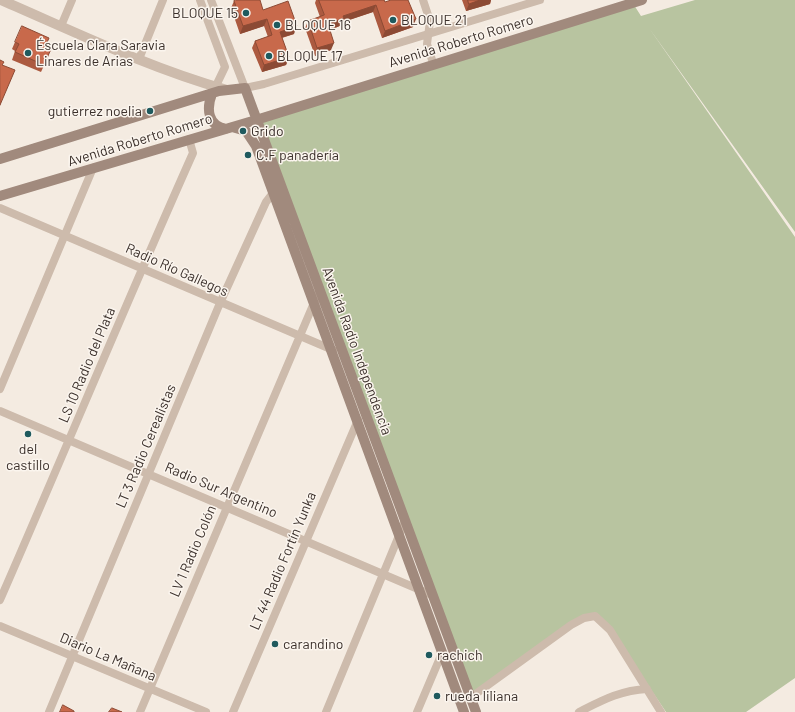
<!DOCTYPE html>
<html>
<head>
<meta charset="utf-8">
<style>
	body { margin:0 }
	canvas { display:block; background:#f4ebe1 }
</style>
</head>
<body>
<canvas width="795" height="712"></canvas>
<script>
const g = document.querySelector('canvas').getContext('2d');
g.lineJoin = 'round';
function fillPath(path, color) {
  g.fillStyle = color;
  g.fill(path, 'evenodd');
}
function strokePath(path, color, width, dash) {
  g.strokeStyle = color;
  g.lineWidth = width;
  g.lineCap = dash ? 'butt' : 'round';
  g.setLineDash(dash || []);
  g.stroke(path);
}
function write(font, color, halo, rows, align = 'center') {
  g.font = font + ' Barlow,sans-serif';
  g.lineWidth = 3;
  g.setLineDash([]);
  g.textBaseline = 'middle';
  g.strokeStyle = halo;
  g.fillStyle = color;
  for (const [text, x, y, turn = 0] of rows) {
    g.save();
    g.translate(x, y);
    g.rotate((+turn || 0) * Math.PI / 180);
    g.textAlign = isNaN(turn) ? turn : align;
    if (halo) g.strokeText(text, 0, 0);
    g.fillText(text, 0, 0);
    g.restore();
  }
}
const green = new Path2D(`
	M695,0H795V232L649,28L795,237V678L746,712H666L605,621L584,616L471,695L261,122L634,5L641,16Z`);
const minor = new Path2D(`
	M200,0L225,67L213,92
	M211,0L245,88L264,84L540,0
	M423,0L430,21L427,44L433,63
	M61,26L72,0
	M139,59L163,0
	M0,208L333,350
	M0,389L93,168
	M0,411L432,595
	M0,600C65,451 127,301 193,153L189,139
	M0,626L206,712
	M470,698L571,625L584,618L595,616L610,630L661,712
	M49,712L220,303L266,202L273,193
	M140,712L319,291
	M233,712L358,420
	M326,712L405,521
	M417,712L442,653
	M579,712C601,701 621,690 647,689`);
const tertiary = new Path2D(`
	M1,0C75,32 149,68 227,90`);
const secondary = new Path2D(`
	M212,94C206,109 208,126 226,129
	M232,127L246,131L256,146L464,712
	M0,159L219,91L245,88L476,712
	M0,196L256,120L642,0`);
const wall = new Path2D(`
	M316,0H384L385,2L413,27L382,38L373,12L343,22L342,25L330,30L331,50L315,56L305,28L308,21L320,17L315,3Z
	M462,0H491L490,4L466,11Z
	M234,1L263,10L294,34L282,38L289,57L286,65L262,72L252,48L255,41L268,37L264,26L240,34L231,8Z
	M15,42L45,47L48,57L41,72L12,60L15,51L12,49Z`);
const shadedWall = new Path2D(`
	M480,0H491L490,4L466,11L469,4Z
	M376,5L373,12L343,22L342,25L325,32L328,24L343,16Z
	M267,19L264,26L240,34L243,26Z
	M416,19L413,27L382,38L385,31Z
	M297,26L294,34L277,39L280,32Z
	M334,43L331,50L315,56L317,48Z
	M289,57L286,65L262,72L264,65Z`);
const building = new Path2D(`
	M236,0H260L263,10L288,1L297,26L280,32L289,57L264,65L255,41L272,35L267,19L243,26L234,1Z
	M319,0H384L385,2L391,0H408L416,19L385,31L376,5L343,16L344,18L328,24L334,43L317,48L308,21L324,15Z
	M468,0H480L469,4Z
	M22,26L49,38L45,47L51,49L44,65L15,52L19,44L15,42Z
	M0,60L4,62L2,65L15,70L0,105Z
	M63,705L74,711V712H60Z
	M112,708L122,712H109Z`);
const markers = [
	[246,13,4,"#1f5a5e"],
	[393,20,4,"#1f5a5e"],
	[277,25,4,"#1f5a5e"],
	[28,53,4,"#1f5a5e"],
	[269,56,4,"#1f5a5e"],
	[150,111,4,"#1f5a5e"],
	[243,131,4,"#1f5a5e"],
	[248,155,4,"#1f5a5e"],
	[28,434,4,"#1f5a5e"],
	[275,644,4,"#1f5a5e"],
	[429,655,4,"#1f5a5e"],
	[437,696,4,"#1f5a5e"]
];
const poiNames = [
	["BLOQUE 15",238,13,"right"],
	["BLOQUE 21",401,20],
	["BLOQUE 16",285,25],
	["Éscuela Clara Saravia",36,45],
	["Linares de Arias",36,61],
	["BLOQUE 17",277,56],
	["gutierrez noelia",142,111,"right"],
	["Grido",251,131],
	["C.F panadería",256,155],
	["del",28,449,"center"],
	["castillo",28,465,"center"],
	["carandino",283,644],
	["rachich",437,655],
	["rueda liliana",445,696]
];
const streetNames = [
	["Avenida Roberto Romero",461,41,-17],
	["Avenida Roberto Romero",140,140,-17],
	["Radio Río Gallegos",177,270,24],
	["Avenida Radio Independencia",357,351,70],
	["LS 10 Radio del Plata",87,365,-67],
	["LT 3 Radio Cerealistas",146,446,-67],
	["Radio Sur Argentino",221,490,23],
	["LV 1 Radio Colón",193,551,-67],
	["LT 44 Radio Fortín Yunka",283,561,-67],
	["Diario La Mañana",108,657,23]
];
fillPath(green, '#b8c4a0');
strokePath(minor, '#cdbbac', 8);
strokePath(tertiary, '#cdbbac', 10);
strokePath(secondary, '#a18a7d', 10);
fillPath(wall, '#ac5a40');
fillPath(shadedWall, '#8c4a34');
fillPath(building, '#c8694b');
strokePath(building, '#8c4a34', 1);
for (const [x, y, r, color] of markers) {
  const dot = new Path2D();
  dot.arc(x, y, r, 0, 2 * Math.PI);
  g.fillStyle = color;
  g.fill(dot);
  strokePath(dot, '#fbf5ee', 1.5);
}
write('14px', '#3b302b', '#fbf5ee', poiNames, 'left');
write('14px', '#3b302b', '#fbf5ee', streetNames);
</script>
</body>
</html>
